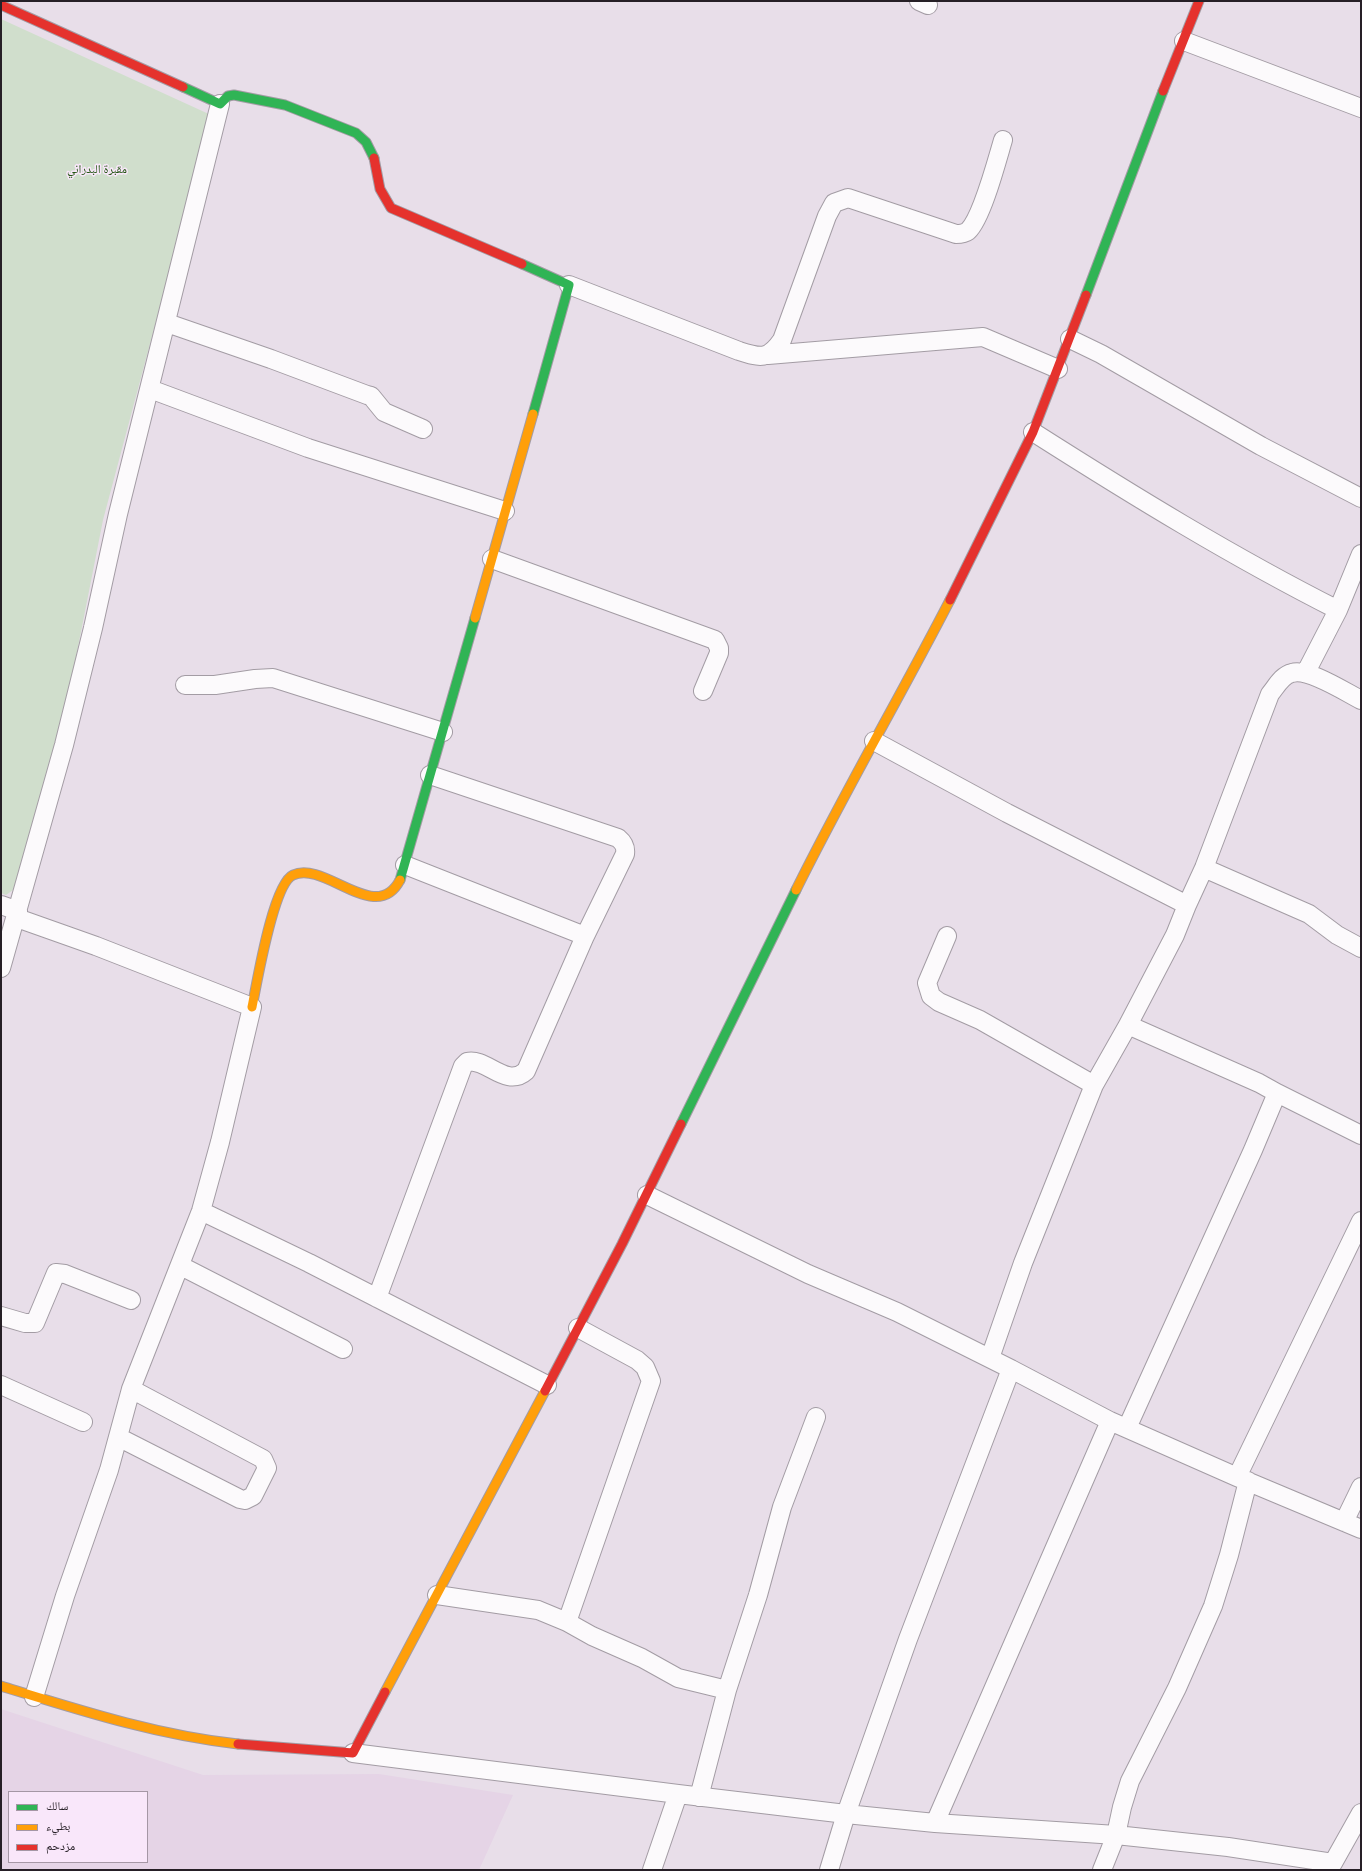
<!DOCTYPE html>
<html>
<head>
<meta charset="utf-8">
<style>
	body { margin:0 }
	#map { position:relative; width:1362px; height:1871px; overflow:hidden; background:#e8dee9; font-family:"Public Sans","Noto Naskh Arabic",sans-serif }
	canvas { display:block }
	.frame { position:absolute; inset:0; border:2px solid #261f26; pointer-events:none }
	.legend { position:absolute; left:8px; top:1791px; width:140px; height:72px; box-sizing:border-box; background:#f9e7fa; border:1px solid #a597a5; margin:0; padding:5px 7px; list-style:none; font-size:12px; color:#261f26 }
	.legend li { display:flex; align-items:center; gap:8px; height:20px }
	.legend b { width:20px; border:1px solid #a597a5 }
</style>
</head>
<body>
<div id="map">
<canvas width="1362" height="1871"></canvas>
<div class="frame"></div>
<ul class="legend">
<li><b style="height:5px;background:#30b455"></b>سالك</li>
<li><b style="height:5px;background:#ff9f0a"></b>بطيء</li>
<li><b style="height:5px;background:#e5322d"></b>مزدحم</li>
</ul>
</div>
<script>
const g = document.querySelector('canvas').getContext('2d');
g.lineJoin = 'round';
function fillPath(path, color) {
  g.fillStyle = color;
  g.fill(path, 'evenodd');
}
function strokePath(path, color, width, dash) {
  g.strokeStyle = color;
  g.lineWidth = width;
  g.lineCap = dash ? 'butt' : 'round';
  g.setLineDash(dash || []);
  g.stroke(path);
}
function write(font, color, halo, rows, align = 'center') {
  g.font = font + ' "Public Sans","Noto Naskh Arabic",sans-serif';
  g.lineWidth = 3;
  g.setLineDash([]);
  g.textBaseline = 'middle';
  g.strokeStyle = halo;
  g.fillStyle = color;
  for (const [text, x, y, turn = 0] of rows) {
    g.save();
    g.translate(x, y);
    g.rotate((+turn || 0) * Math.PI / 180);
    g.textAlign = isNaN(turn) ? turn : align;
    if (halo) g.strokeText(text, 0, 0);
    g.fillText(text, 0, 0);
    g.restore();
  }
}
const built = new Path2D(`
	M1,1709L203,1775L379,1774L513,1795L479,1870H1ZM9,1792H147V1862H9Z`);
const green = new Path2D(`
	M1,19L211,115L103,520L66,708L16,888L6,895L1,893Z`);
const street = new Path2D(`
	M919,1L928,5
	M1184,41L1361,108
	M569,285L739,351C761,358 768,360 782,340L827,216L834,203L848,198L956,234C960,234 964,234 968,231C982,218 997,160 1003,140
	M167,323L271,359L367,395L371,396L384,412L423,429
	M1070,339L1101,354L1261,446L1361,498
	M768,355L983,337L1058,369
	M150,389L308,448L505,511
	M1033,432C1132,495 1233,557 1338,610L1361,554
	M492,559L715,640L719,648V653L703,691
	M1306,672L1338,610
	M185,685H215L255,679L273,678L443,732
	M874,741L1007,813L1187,905L1175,935L1128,1025L1259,1083L1277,1093L1253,1150L1127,1428
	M405,865L585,936
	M1204,868L1309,914L1337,935L1361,948
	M1,905L18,911
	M1187,905L1204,868L1270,694C1276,687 1282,675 1292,673C1309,668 1345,692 1361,700
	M17,918L96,946L252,1007L220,1142L201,1211L131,1389L109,1470L65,1596L34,1697
	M947,936L927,983L931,996L939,1002L980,1020L1094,1085
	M1,968L64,745L93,628L118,514L220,104
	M1277,1093L1361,1135
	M201,1211L309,1263L547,1385
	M181,1266L343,1349
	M377,1298L463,1066L467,1062C486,1057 506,1089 526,1071L585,936L625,854C626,847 624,843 618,838L430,775
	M1,1316L25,1323H35L56,1273L65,1274L131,1300
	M990,1358L1023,1263L1094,1085L1128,1025
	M1011,1369L1110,1421L1237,1477L1361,1529
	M1,1385L83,1422
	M118,1437L240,1499L245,1500L253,1496L267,1468L263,1459L131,1389
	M1237,1477L1361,1221
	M1344,1522L1361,1487
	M437,1595L538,1610L567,1622L592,1636L642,1658L678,1678L727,1690
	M567,1622L651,1381L645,1367L637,1360L578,1328
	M353,1753L678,1794L846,1814L908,1639L1011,1369L897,1312L808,1274L647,1195
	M699,1797L727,1690L758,1595L782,1507L816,1417
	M935,1823L1110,1421
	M652,1870L678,1794
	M829,1870L846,1814L935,1823L1116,1835L1228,1847L1333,1863L1361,1813
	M1102,1870L1116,1835L1122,1807L1130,1781L1177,1688L1213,1606L1229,1555L1248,1481`);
const fast = new Path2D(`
	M183,87L220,104L228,96L234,95L285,105L356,133L366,142L374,158
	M522,264L569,285L533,414
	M1086,295L1163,91
	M400,880L475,618
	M681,1124L796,890`);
const slow = new Path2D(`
	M475,618L533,414
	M796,890C845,791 900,697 950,600
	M252,1007C257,983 273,884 293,875C325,860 376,926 400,880
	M1,1686C79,1710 156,1735 238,1744
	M385,1692L545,1391`);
const jam = new Path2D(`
	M1,5L183,87
	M1163,91L1199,1
	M374,158L380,189L391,208L522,264
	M950,600L1033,432L1086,295
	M545,1391L622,1244L681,1124
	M238,1744L353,1753L385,1692`);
const parkNames = [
	["مقبرة البدراني",97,169]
];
fillPath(built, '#e5d4e6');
fillPath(green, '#d0decc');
strokePath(street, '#a39ca4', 20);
strokePath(fast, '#a39ca4', 11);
strokePath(slow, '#a39ca4', 11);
strokePath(jam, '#a39ca4', 11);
strokePath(street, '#fcfafc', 18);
strokePath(fast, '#30b455', 9);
strokePath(slow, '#ff9f0a', 9);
strokePath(jam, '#e5322d', 9);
write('12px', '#225512', '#f9e7fa', parkNames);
</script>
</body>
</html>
